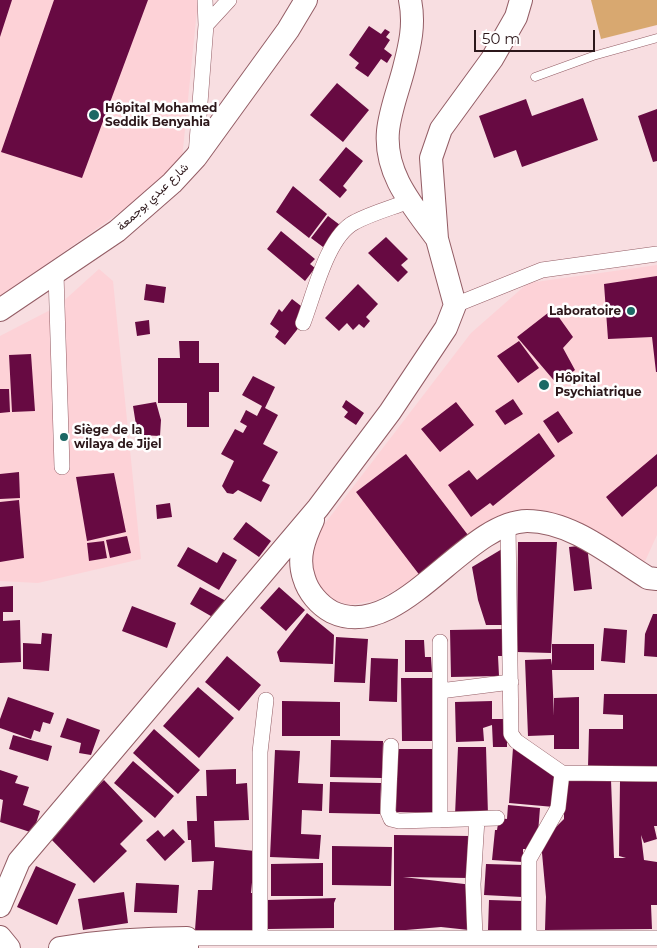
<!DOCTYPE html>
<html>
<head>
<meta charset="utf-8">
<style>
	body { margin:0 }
	#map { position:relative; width:657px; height:948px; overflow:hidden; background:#f8dee1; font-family:Montserrat,sans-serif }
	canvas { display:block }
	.scale { position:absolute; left:474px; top:30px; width:121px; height:22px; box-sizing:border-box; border:2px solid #2c171a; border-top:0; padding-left:6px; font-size:15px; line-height:18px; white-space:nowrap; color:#2c171a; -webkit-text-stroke:4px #fff; paint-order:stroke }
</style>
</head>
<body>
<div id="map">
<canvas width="657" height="948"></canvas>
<div class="scale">50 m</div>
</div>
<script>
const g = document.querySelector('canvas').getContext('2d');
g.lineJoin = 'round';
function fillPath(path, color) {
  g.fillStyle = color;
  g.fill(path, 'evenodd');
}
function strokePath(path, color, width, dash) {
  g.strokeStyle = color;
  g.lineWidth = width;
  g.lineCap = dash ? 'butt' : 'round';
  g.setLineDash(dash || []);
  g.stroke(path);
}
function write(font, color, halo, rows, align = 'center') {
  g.font = font + ' Montserrat,Vazirmatn,sans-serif';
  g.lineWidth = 5;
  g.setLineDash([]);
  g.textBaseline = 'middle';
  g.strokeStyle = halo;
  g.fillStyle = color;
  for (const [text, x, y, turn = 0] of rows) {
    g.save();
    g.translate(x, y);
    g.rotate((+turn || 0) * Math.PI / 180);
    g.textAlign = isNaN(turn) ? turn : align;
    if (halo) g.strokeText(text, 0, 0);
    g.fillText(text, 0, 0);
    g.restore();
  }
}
const built = new Path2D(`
	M0,0H197V10L181,169L0,297Z
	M657,265V535L642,568L527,516L377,600L350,605L328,598L311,576L310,543L471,333L528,283Z
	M99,269L113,281L141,559L38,583L0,581V336L58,306Z`);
const green = new Path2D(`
	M591,0H657V25L601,39Z`);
const building = new Path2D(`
	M0,0H12L0,37Z
	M54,0H148L82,178L1,152Z
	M369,26L381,34L385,29L390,32L386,37L390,40L384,49L392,55L387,63L381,59L368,77L355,68L359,63L349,55Z
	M337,83L369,110L343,142L310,115Z
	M583,98L598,140L522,167L516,150L494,158L479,116L526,99L532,116Z
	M657,109V161L653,162L638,116Z
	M346,147L363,161L343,186L347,190L340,198L319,180Z
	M293,186L327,214L309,238L276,212Z
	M328,216L340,225L323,247L311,238Z
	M281,231L315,259L310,264L315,268L305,281L267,249Z
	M386,237L408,259L401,265L408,272L398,282L368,253Z
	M657,276V372H656L652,337L608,339L604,284Z
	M146,284L166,287L164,303L144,300Z
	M358,284L378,304L366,317L370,321L364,328L359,324L353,330L347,323L339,331L325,318Z
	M292,299L305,309L295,322L300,326L285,345L275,337L279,331L270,324L279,309L282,312Z
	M553,309L573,337L563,348L575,370L557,384L517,337Z
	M149,320L150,334L137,336L135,322Z
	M179,341H199V363H219V392H209V427H187V403H158V358H180Z
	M519,341L539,368L518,383L497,356Z
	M31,354L35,411L12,412L9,355Z
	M253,376L275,387L265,408L278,415L263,444L278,452L262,481L270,485L261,502L238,490L233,494L227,493L222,486L234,461L221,454L235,429L243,433L247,426L240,422L246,410L257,416L262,406L242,395Z
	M0,389H9L10,412L0,413Z
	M513,399L523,414L505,425L495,411Z
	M346,400L364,413L356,425L344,417L348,412L342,407Z
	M156,402L161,420L160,436L140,435V424L136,425L133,406Z
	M456,402L474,425L440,452L421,429Z
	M558,411L573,433L558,443L543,421Z
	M539,433L555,456L493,506L490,503L471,517L448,485L469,470L477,480Z
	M406,454L471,539L421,577L356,492Z
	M657,454V486L622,517L606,497Z
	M19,472L20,498L0,499V474Z
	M114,473L126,532L87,541L76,477Z
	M19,500L24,558L0,562V502Z
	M170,503L172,517L157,519L156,505Z
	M246,522L271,541L259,557L233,539Z
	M127,536L131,553L110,558L106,540Z
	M104,541L107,558L89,561L87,543Z
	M518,542H557L551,653L517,652Z
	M587,545L592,589L574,591L569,547Z
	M188,547L217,563L223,552L237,560L219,590L177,566Z
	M502,549L503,625H486L478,600L472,567Z
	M13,586V612H3V621L20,620L21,662L0,663V587Z
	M200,587L226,601L216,619L190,604Z
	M279,587L305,610L286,631L260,608Z
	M132,606L176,623L167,648L122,631Z
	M307,613L334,635L333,664L280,662L277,652Z
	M653,614H657V657L644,656L645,634Z
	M604,628L627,630L625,663L601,661Z
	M504,629V656H498L499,676L451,677L450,630Z
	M42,633L52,634L49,671L23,669V643L41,644Z
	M336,637L368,639L365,683L334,682Z
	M405,640H424L425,657H431L432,672H405Z
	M552,644H594V670H552L554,716V698L579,697V749H554V735L528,736L525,660L551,659L552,665Z
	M227,656L261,685L239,711L205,682Z
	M371,658L398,659L397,702L369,701Z
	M401,678H435V741H402Z
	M198,687L234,718L199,758L163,726Z
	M604,694H657V768L588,767L589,729H623V715L603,714Z
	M8,697L54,713L50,724L43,722L40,732L34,730L31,739L0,728V719Z
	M282,701L340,702V736H282Z
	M492,701V719H507V747H493L492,725L483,728L484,741L456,742L455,702Z
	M67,718L100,730L91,755L79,753L81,743L60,737Z
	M154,729L200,770L178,794L133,753Z
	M13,735L52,746L48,761L9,749Z
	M331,740L383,741L382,778L330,777Z
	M458,747H486L488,815H455Z
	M513,748L557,778L554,807L509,803Z
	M397,749H436L435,813L396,812Z
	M275,750L300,751L298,783L323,784L322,811L302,810L301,834L321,835L319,859L270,857Z
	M133,761L174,796L155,818L114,783Z
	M236,769V784L247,783L249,820L214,821L215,847L255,851L251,893H260V932L195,930L198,890H212L214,861L192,862L191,840H188L187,821H197L196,796H207L206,770Z
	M0,770L18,776L15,783L29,787L23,805L40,811L33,833L0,822L3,800L0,799Z
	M564,779L611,780L614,858H626L619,856L620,781L657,782V826H654L657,839L644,843L641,835L644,860L657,862V905H651L652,929L545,930L546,897L541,842L564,819Z
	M104,780L143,821L120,844L127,851L94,883L47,835Z
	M330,782L381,783L380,814L329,813Z
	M508,805L540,808L538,833L526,849H523V862L492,860L495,830H497L499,818L507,819Z
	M173,829L185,842L165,861L146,840L158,830L164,837Z
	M394,835L470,836L469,878L403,877L473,885L469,930L441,927L394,931Z
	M332,846L392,847L391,886L332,885Z
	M323,863V896H271V864Z
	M486,864L524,865L522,897L484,895Z
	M36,866L76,884L57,925L17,907Z
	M136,883L179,885L177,913L134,912Z
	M124,892L128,923L83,930L78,899Z
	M336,898L334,903V928L268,929L267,900Z
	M489,900L523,901L522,931L488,930Z`);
const service = new Path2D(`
	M535,77L593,56L657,38`);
const minor = new Path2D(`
	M206,25L229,0
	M196,155L206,25L205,0
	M56,274L62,467
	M455,305L542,270L657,254
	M303,323C314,295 327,236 355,222C372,213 391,208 409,201
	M508,525L511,734L516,741L562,773L558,808L529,859V938
	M440,642V820
	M440,691L511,682
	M391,746L388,812L391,819L399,821L497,818
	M562,773L657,774
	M187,938H657
	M260,938V752L266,700
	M475,938L473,884L477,819`);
const secondary = new Path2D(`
	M410,0C415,24 410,45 404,68C399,88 390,110 388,131C384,174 413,206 437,239
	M0,310L117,231L172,183L196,157L288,30L306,0
	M313,520C304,539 297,558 304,578C308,592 319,605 332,612C399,644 464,522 527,521C572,521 612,556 648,578L657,579
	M0,906L19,861L318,508L390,412L446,328L455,305L437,239L431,158L441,129L492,59L516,17L521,0
	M0,937L9,948
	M60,948C102,941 144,938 187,938V948`);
const markers = [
	[94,115,6,"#1c6865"],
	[631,311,5,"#1c6865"],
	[544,385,6,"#1c6865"],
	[64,437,5,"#1c6865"]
];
const poiNames = [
	["Hôpital Mohamed",105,108],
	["Seddik Benyahia",105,122],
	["Laboratoire",621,311,"right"],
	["Hôpital",555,378],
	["Psychiatrique",555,392],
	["Siège de la",74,430],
	["wilaya de Jijel",74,444]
];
const streetNames = [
	["شارع عبدي بوجمعة",153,197,-43]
];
fillPath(built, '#fdd2d7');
fillPath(green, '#d8a870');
fillPath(building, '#670a42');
strokePath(service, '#935d65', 9);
strokePath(minor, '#935d65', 16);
strokePath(secondary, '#935d65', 24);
strokePath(service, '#fff', 8);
strokePath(minor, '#fff', 15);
strokePath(secondary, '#fff', 22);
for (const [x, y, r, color] of markers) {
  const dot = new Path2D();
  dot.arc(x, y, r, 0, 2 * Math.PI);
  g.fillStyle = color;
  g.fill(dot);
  strokePath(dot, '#fff', 2);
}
write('bold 12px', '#2c171a', '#fff', poiNames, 'left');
write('12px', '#2c171a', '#fff', streetNames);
</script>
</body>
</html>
